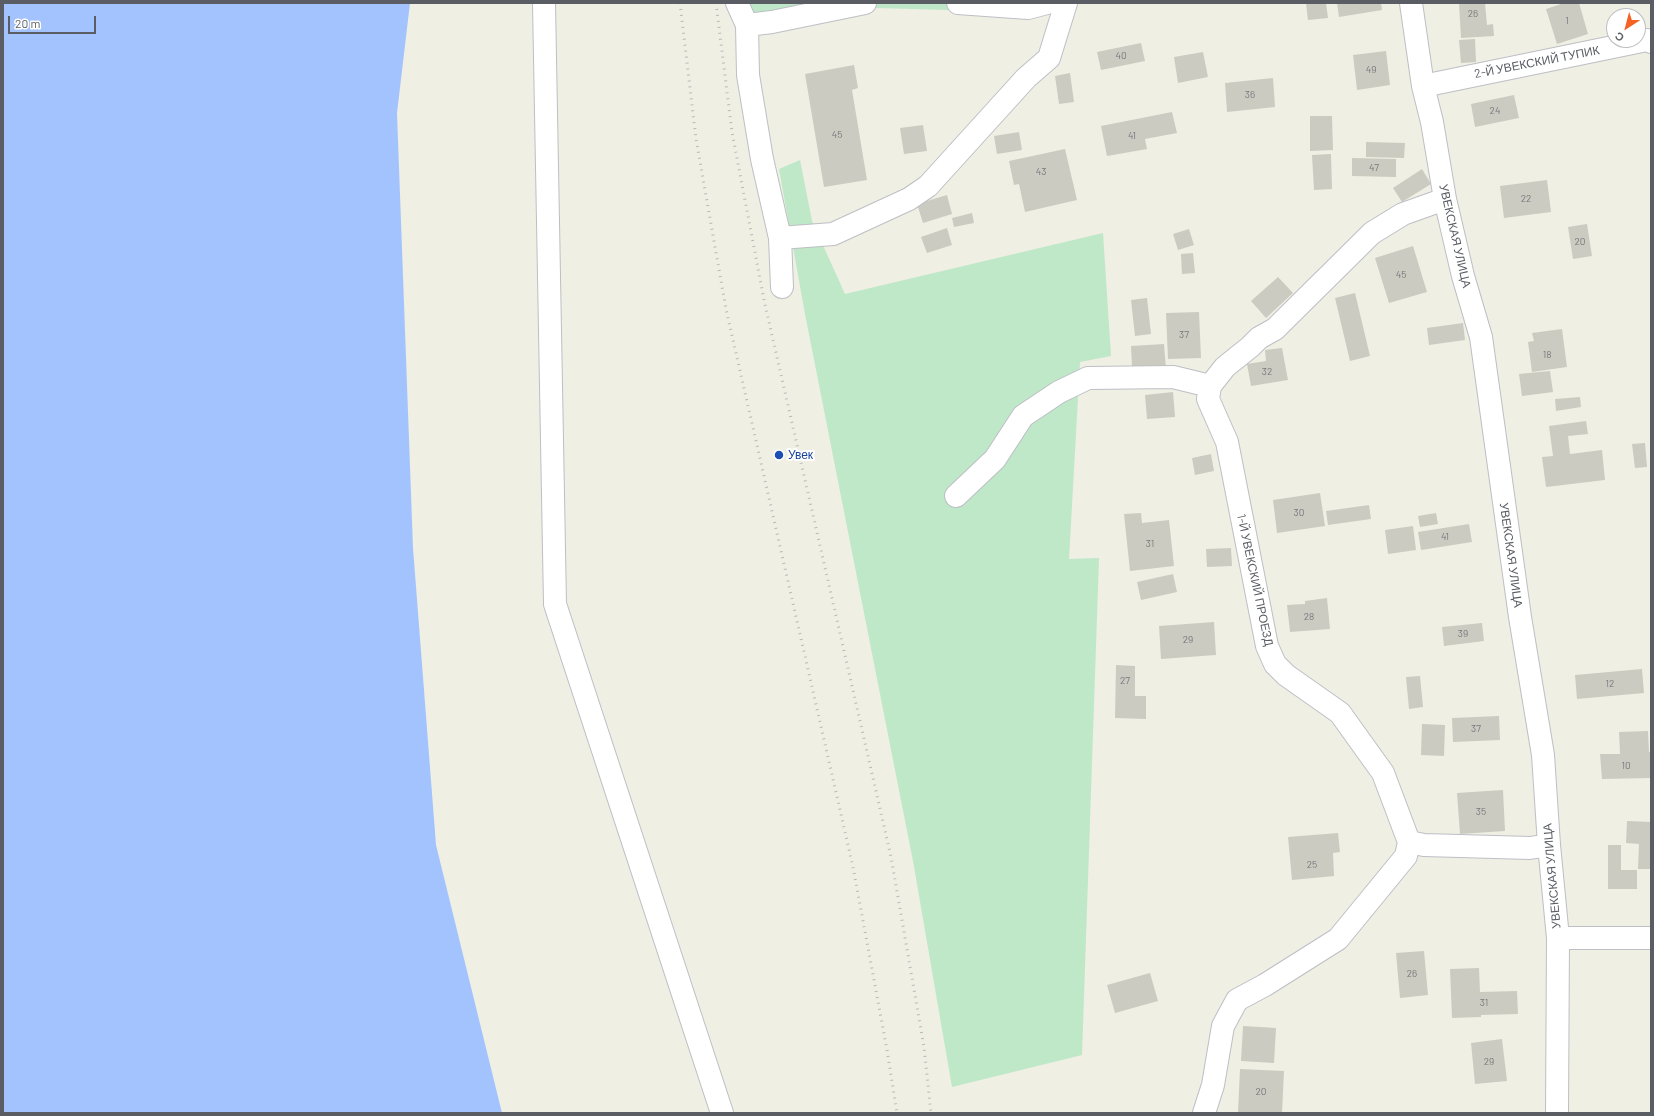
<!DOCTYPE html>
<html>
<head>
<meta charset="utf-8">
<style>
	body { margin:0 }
	#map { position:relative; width:1654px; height:1116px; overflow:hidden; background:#efefe3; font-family:Barlow,sans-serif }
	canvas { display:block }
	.frame { position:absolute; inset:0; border:4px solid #5b5d65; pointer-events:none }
	.north { position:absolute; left:1606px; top:8px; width:40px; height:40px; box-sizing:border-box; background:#fff; border:1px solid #bdbec1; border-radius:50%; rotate:216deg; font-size:11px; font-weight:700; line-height:16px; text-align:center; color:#5b5d65 }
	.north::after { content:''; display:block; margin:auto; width:14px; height:18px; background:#f56223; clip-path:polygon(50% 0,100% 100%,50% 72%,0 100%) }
	.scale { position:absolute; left:8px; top:16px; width:88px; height:18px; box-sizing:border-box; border:2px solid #5b5d65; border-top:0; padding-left:5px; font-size:12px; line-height:14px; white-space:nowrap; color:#5b5d65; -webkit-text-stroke:3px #fff; paint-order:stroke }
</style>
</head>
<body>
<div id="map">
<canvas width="1654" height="1116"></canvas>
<div class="frame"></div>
<div class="north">С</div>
<div class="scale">20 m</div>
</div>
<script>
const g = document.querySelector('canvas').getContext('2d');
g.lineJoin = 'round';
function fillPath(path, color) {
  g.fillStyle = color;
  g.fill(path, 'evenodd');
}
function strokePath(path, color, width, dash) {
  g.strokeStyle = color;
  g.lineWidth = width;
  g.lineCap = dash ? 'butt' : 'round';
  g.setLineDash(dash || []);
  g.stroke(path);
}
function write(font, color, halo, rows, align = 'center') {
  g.font = font + ' Barlow,sans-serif';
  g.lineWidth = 4;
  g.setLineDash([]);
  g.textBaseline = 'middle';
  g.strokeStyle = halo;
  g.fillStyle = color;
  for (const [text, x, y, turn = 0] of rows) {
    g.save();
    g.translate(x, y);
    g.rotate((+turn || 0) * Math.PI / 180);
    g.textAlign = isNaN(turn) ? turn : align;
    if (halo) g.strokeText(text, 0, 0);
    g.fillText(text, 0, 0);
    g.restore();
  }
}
const green = new Path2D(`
	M749,3H1057L1052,13L877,8L781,24L763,33Z
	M800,160L812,221L845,294L1103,233L1111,356L1080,362L1069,559L1099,558L1082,1055L952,1087L913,861L805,314L779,169Z`);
const water = new Path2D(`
	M3,3H410L397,113L413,548L436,845L502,1113H3Z`);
const building = new Path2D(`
	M1306,3H1326L1328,18L1308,20Z
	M1337,3H1381L1382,10L1339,17Z
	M1459,3H1485L1487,25L1493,24L1494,36L1461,38Z
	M1564,3H1579L1588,34L1557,44L1546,9Z
	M1475,39L1476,62L1461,63L1459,40Z
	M1141,43L1145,61L1101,70L1097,52Z
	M1386,51L1390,85L1357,90L1353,55Z
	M1203,52L1208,77L1178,83L1174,57Z
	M854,65L858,88L852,90L867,180L824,187L805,74Z
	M1070,73L1074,102L1059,104L1055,76Z
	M1273,78L1275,107L1227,112L1225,83Z
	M1514,95L1519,118L1475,127L1471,104Z
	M1172,112L1177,133L1145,139L1147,149L1107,156L1101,126Z
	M1310,116H1332L1333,150L1310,151Z
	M923,125L927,151L904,154L900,128Z
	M1019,132L1022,150L997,154L994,136Z
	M1366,142L1405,143L1404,158L1366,157Z
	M1065,149L1077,200L1025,212L1019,184L1014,185L1009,161Z
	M1331,154L1332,189L1314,190L1312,155Z
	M1352,158L1396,159V177L1352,176Z
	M1422,169L1431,184L1402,202L1393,188Z
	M1547,180L1551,212L1504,218L1500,186Z
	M947,195L952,214L923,223L917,204Z
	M972,213L974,223L954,227L952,218Z
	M1587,224L1592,256L1573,259L1568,227Z
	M947,228L952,245L927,253L921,237Z
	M1189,229L1194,245L1178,250L1173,234Z
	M1413,246L1427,292L1389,303L1375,258Z
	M1193,253L1195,273L1182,274L1181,254Z
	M1278,277L1293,293L1266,318L1251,301Z
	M1355,293L1370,356L1350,361L1335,298Z
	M1147,298L1151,334L1135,336L1131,300Z
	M1199,312L1201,358L1168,359L1166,313Z
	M1463,323L1465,340L1429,345L1427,328Z
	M1562,329L1567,367L1532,372L1528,342L1534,341L1532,333Z
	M1164,344L1166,369L1147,371L1146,366H1132L1131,346Z
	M1282,348L1288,380L1251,386L1247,364L1266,361L1265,350Z
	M1550,371L1553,392L1522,396L1519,374Z
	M1173,392L1175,417L1147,419L1145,395Z
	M1580,397L1581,407L1556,411L1555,399Z
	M1586,421L1588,434L1568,436L1570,454L1602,450L1605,480L1546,487L1542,457L1553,456L1549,426Z
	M1645,443L1647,467L1635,468L1632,444Z
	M1211,454L1214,471L1195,475L1192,458Z
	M1320,493L1325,526L1277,533L1273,500Z
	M1369,505L1371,519L1328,525L1326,511Z
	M1141,513L1142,523L1169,520L1174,566L1130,571L1124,514Z
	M1436,513L1438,524L1420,527L1418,516Z
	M1469,524L1472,542L1421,550L1418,532Z
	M1413,526L1416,550L1388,554L1385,530Z
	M1231,548L1232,566L1207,567L1206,549Z
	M1173,574L1177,592L1141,600L1137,582Z
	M1327,598L1330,629L1290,632L1287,605L1305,604V601Z
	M1214,622L1216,655L1161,659L1159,626Z
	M1482,623L1484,641L1444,646L1442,627Z
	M1116,665L1135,666V696H1146V719L1115,718Z
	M1642,669L1644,693L1577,699L1575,675Z
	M1420,676L1423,707L1409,709L1406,677Z
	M1499,716L1500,740L1453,742L1452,718Z
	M1422,724L1445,725L1444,756L1421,755Z
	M1648,731L1649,752H1651V778L1602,779L1600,754H1620L1619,732Z
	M1503,790L1505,831L1460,834L1457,793Z
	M1627,821L1651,822V869H1638L1639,844L1626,843Z
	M1338,833L1340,852L1333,853L1334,876L1292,880L1288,837Z
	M1608,845H1621V870H1637V889H1608Z
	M1424,951L1428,995L1400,998L1396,953Z
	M1479,968L1480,992L1517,991L1518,1014L1481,1015V1017L1452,1018L1450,969Z
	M1150,973L1158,1001L1115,1013L1107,985Z
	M1243,1026L1276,1028L1274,1063L1241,1061Z
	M1502,1039L1507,1081L1475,1084L1471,1043Z
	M1240,1069L1284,1071L1282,1113H1238Z`);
const minor = new Path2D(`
	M544,3L555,604L722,1113
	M737,3L747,25L748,75L762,159L780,238L782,287
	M958,3L1028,8L1047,3
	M1411,3L1423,86L1432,122L1445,199L1463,276L1481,337L1520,617L1543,755L1549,845L1558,938L1557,1113
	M747,25L772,22L865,3
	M1423,86L1647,40L1651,42
	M780,238L833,234L909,199L928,186L1026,78L1049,58L1066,3
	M956,496L995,459L1023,416L1059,392L1088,378L1173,377L1210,386
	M1409,842L1424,845L1530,848L1549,845
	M1558,938H1651
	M1204,1113L1213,1085L1223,1026L1237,1000L1265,985L1338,939L1406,856L1409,842L1383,773L1340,713L1286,675L1275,664L1267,646L1227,442L1208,399L1210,386L1225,367L1250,347L1259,338L1275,329L1372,233L1403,214L1445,199`);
const rail = new Path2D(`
	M680,3L696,139L726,309L853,867L887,1050L897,1113
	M716,3L732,132L764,300L891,857L924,1047L931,1113`);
const markers = [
	[779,455,5,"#1a4fb4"]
];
const numberNames = [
	["26",1473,14],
	["1",1567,21],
	["40",1121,56],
	["49",1371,70],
	["36",1250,95],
	["24",1495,111],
	["45",837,135],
	["41",1132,136],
	["47",1374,168],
	["43",1041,172],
	["22",1526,199],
	["20",1580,242],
	["45",1401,275],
	["37",1184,335],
	["18",1547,355],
	["32",1267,372],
	["30",1299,513],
	["41",1445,537],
	["31",1150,544],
	["28",1309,617],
	["39",1463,634],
	["29",1188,640],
	["27",1125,681],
	["12",1610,684],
	["37",1476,729],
	["10",1626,766],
	["35",1481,812],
	["25",1312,865],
	["26",1412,974],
	["31",1484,1003],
	["29",1489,1062],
	["20",1261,1092]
];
const streetNames = [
	["2-Й УВЕКСКИЙ ТУПИК",1537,62,-11],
	["УВЕКСКАЯ УЛИЦА",1455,236,77],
	["УВЕКСКАЯ УЛИЦА",1511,555,82],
	["1-Й УВЕКСКИЙ ПРОЕЗД",1255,580,78],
	["УВЕКСКАЯ УЛИЦА",1552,876,-95]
];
const transitNames = [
	["Увек",788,455]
];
fillPath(green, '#bee8c7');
fillPath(water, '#a3c3ff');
fillPath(building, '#cccbc2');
strokePath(minor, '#bdbfc5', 24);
strokePath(minor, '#fff', 22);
strokePath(rail, '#b9b9ba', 3, [1, 5]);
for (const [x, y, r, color] of markers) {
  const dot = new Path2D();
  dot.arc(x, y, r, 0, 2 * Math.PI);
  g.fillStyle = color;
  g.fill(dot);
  strokePath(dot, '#fff', 1.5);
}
write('10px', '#77787c', null, numberNames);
write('12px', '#5b5d65', '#fff', streetNames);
write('12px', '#164399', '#fff', transitNames, 'left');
</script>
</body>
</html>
